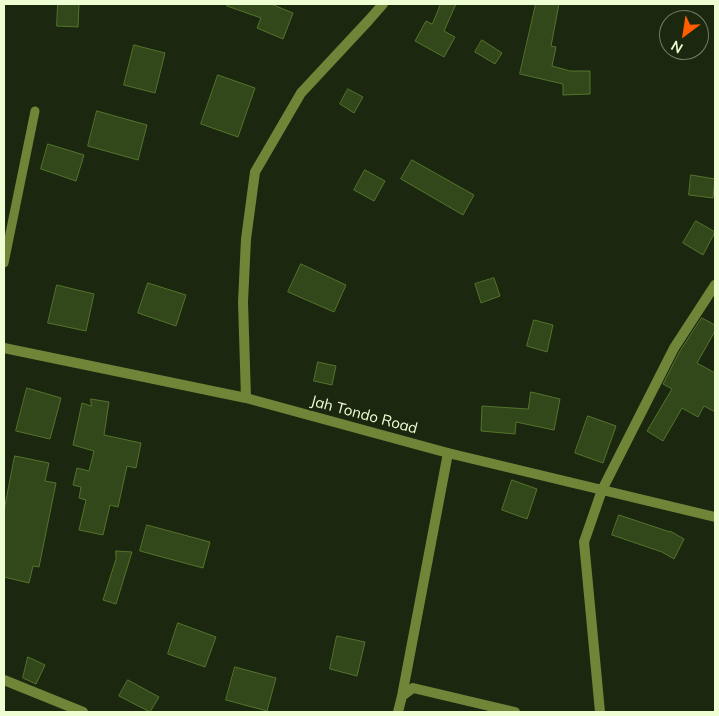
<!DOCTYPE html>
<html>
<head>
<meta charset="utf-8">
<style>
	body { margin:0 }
	#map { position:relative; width:719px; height:716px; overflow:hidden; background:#1c270f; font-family:Mulish,sans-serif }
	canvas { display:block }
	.frame { position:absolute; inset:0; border:5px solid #efffd4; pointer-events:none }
	.north { position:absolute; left:659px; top:10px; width:50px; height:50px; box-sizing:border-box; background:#1c270f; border:1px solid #707d5e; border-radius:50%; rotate:211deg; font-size:14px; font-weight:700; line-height:20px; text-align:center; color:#efffd4 }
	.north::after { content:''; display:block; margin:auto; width:18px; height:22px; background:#ff5d00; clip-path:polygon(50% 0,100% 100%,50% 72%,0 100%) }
</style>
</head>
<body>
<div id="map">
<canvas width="719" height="716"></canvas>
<div class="frame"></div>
<div class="north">N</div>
</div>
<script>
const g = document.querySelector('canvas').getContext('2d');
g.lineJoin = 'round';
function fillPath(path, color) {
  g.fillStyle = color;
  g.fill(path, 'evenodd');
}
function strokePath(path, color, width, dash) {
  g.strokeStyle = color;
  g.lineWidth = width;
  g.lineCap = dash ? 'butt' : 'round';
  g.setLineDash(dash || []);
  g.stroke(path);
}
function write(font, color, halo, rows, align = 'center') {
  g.font = font + ' Mulish,sans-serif';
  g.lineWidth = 4.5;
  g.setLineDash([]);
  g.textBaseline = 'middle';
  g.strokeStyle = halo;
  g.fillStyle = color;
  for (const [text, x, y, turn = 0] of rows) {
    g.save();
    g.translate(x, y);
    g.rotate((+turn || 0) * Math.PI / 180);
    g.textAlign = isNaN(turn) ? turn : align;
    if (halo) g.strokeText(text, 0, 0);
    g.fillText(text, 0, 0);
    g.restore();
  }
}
const building = new Path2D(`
	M58,4H79L78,27L57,26Z
	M227,4H271L293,13L283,39L257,28L261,18L227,6Z
	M441,4H456L444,31L455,37L444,57L415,41L426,21L432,24Z
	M536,4H559L551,46L556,47L552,66L570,71H590V94L563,95V84L520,74Z
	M482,40L502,53L495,64L475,52Z
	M134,45L165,53L155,93L124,85Z
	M218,75L255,88L238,137L201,124Z
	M348,89L363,97L354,113L340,104Z
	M97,111L147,125L138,160L88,146Z
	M48,144L84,155L76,181L41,169Z
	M412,160L474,195L463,215L401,179Z
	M365,170L385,181L374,201L354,190Z
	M691,175L715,179L713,198L689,195Z
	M696,221L715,232L703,255L683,243Z
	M301,264L346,285L334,312L288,292Z
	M494,278L500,296L481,303L475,284Z
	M148,283L186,295L176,326L138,313Z
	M57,285L94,294L86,331L48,323Z
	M702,318L715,325V331L697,363L715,373V412L704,406L698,417L682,408L663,441L647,431L672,389L663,384L680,351Z
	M534,320L553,325L547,352L527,346Z
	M318,362L336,366L332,385L314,381Z
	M27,388L61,398L50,439L16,431Z
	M531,392L560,399L554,430L516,422L515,434L481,431L482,406L528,409Z
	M91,399L109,402L104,435L141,443L136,468L127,466L118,507L110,505L103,535L79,530L86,500L79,498L81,487L73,485L77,468L89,471L94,451L73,445L82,403L91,406Z
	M588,416L616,426L603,463L575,453Z
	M15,456L49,463L45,481L56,483L39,567L33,566L29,583L4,577V511Z
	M512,480L537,489L527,519L502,510Z
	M619,515L670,532V531L684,539L674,559L662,552L612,535Z
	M147,525L210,542L203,568L140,551Z
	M116,551L132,552L116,604L103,600L116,559Z
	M178,623L216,637L205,667L168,654Z
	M337,636L365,642L357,676L330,669Z
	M28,657L45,665L36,684L23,678Z
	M235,667L276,678L267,711L226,700Z
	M128,680L159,697L150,712L119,696Z`);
const service = new Path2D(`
	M4,263L35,111`);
const minor = new Path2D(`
	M4,348L246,398L448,453L715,517
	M246,398L243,302L246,239L255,172L301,93L369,20L383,4
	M4,680L83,712
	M402,696L448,453
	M398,712L402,696L413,688L515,712
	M600,712L584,542L602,490L674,348L715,285`);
const streetNames = [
	["Jah Tondo Road",364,415,15]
];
fillPath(building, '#33481a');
strokePath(building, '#53742c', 1);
strokePath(service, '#6f8639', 9);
strokePath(minor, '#6f8639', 10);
write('15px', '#efffd4', '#1c270f', streetNames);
</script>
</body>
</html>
